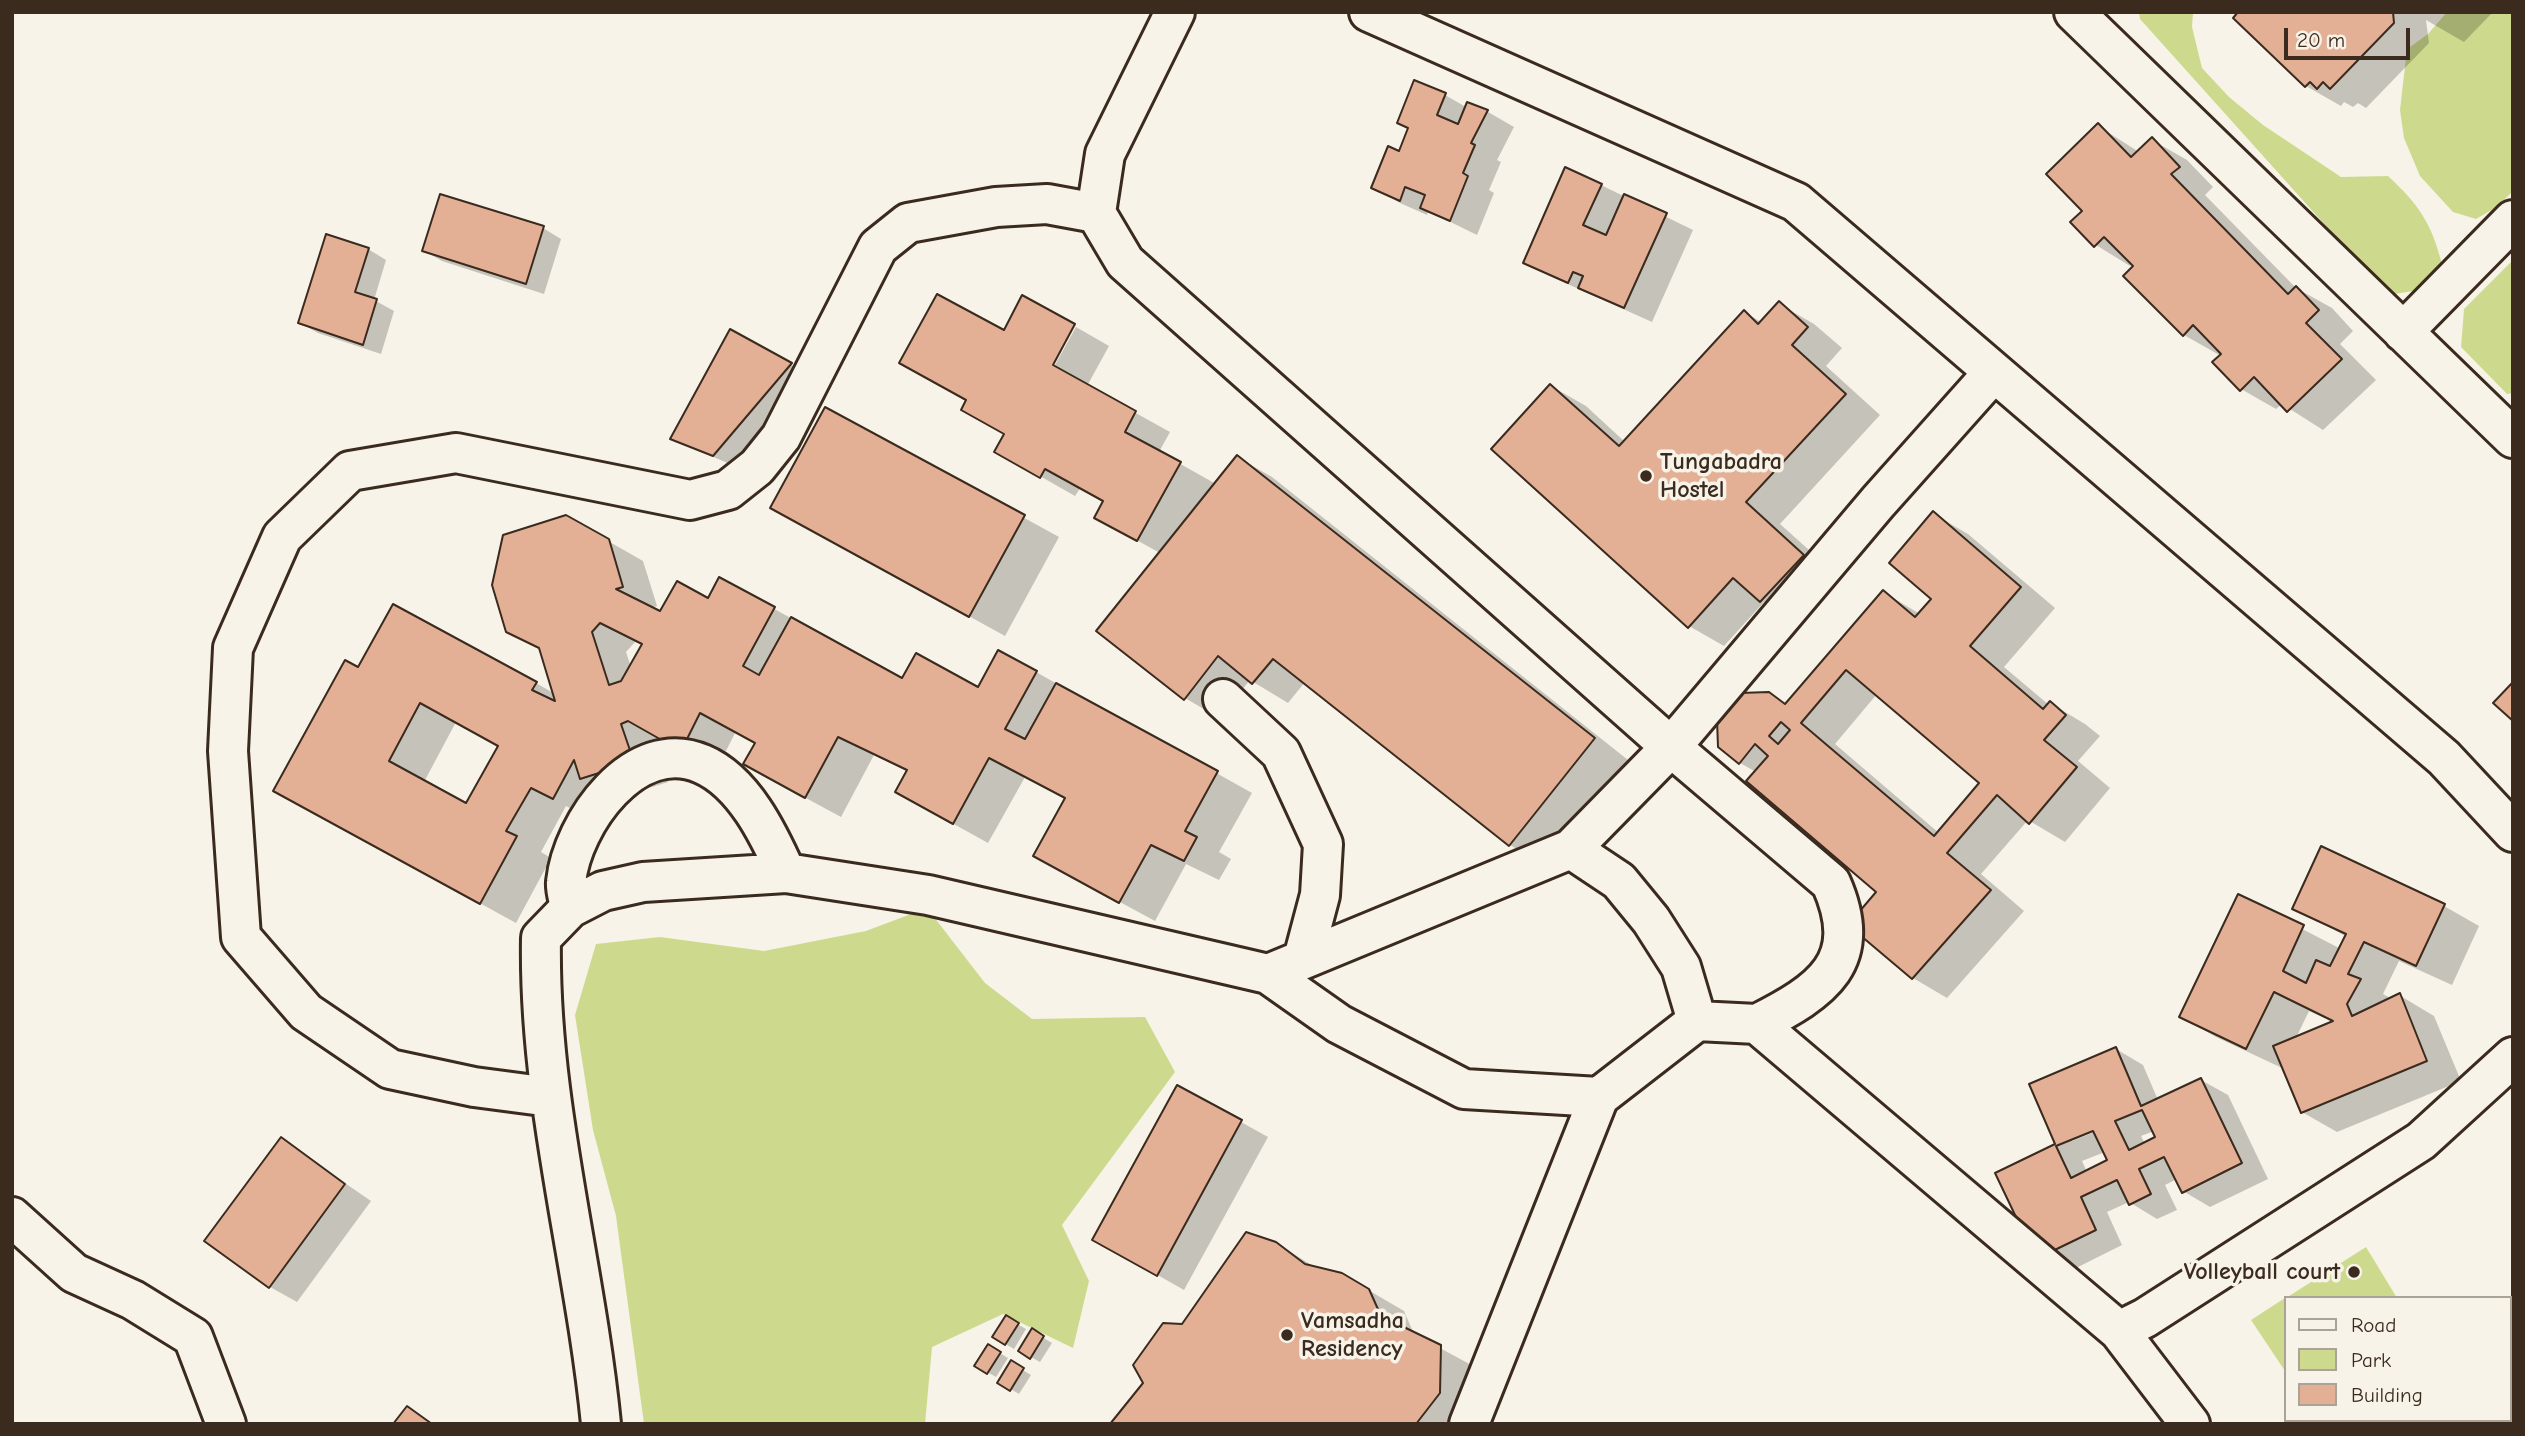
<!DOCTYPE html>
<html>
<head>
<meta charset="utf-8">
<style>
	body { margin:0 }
	#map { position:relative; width:2525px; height:1436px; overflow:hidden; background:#f7f3e8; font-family:"Comic Neue",sans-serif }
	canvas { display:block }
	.frame { position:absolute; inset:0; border:14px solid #3b2a1e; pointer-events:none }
	.legend { position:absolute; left:2284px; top:1296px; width:228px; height:126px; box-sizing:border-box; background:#f7f3e8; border:2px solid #aca397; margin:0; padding:9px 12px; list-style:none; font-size:21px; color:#3b2a1e }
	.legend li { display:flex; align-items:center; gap:14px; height:35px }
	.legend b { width:35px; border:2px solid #aca397 }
	.scale { position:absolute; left:2284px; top:28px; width:126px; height:32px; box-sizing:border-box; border:4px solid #3b2a1e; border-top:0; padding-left:9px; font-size:21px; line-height:24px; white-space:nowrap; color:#3b2a1e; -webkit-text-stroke:5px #f7f3e8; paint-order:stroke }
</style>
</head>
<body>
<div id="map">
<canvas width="2525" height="1436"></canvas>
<div class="frame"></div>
<ul class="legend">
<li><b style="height:9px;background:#f7f3e8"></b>Road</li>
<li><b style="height:19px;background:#cdda8d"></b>Park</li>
<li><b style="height:19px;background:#e3b096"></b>Building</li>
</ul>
<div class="scale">20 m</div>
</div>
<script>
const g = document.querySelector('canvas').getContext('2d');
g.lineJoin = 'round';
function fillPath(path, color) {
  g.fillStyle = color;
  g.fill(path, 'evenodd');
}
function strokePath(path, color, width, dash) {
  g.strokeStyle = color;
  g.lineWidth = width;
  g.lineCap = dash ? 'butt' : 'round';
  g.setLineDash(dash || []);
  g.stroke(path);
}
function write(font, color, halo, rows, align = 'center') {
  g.font = font + ' "Comic Neue",sans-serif';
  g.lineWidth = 7;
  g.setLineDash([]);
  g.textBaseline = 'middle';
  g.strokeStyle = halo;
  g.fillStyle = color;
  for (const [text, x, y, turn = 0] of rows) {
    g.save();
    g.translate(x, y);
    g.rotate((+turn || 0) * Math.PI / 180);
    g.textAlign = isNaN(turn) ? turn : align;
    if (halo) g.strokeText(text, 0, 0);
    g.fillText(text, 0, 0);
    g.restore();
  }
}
const green = new Path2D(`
	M2139,12H2193L2192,27L2202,68L2229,97L2263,125L2341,177L2388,176C2419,205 2431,222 2442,264L2420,290L2388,295L2140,19Z
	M2447,12H2513V191L2497,207L2476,219L2453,212L2420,176L2404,138L2400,110L2407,49L2428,34Z
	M2513,260V393L2507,394L2461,347L2464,309Z
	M927,908L985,983L1032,1019L1145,1017L1175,1072L1062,1225L1089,1281L1073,1348L1003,1314L932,1347L925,1424H644L616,1216L593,1130L575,1015L596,944L660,937L764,951L866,931Z
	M2366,1247L2397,1298H2286Z
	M2285,1298V1371L2251,1320Z`);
const shadow = new Path2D(`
	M2240,12H2491L2492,13L2464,42L2426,20L2429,43L2366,108L2358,103L2353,107L2344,102L2341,106L2306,86Z
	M1445,95L1466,107L1467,104L1488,112L1514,127L1497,160L1501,162L1489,190L1494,193L1477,235L1428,211L1427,215L1400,203L1373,187Z
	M2098,126L2139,152L2152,140L2187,160L2213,187L2205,195L2296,288L2332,308L2353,331L2340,344L2376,380L2323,430L2282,404L2276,409L2241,389L2221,356L2184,335L2132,263L2130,266L2096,245L2073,222L2085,211Z
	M1601,185L1693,230L1652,322L1552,277L1525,262Z
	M543,228L561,239L544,294L442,261L424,251Z
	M368,249L386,260L374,300L394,311L381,354L318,333L300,323Z
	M1779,304L1814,324L1842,348L1826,366L1880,415L1780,524L1838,576L1796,621L1764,602L1724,646L1689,626L1551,386L1586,406L1625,442L1744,312L1761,322Z
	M1076,327L1109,346L1087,386L1170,432L1159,452L1216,484L1237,457L1272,477L1628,760L1544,865L1510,845L1305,682L1288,703L1250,680L1219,718L1185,698L1160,553L1131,537L1105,501L1081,487L1075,496L996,451L1047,372L1050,374Z
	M731,332L809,375L732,465L672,439Z
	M826,409L1059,537L1005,636L807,527Z
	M1933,514L1968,534L2055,608L2004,667L2049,705L2050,703L2085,724L2100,736L2078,761L2110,788L2065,842L2028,820L1981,874L2024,911L1947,998L1913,978L1879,892L1756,772L1740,763L1769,694L1787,704L1883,592L1920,614L1933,599ZM1877,694L1982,783L1939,833L1835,744Z
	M566,517L643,561L657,606L651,608L661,613L709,600L720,579L903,680L979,690L1036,672L1252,793L1219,852L1231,859L1219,880L1186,864L1155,921L1070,875L1067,798L1025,777L988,843L932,812L908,772L874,755L841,817L780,784L757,743L736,731L717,769L665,740L655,744L668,782L617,798L588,818L566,806L541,852L551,858L516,923L310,810L359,670L536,683L555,694L540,649L508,631ZM635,642L643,645L631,667L626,652ZM456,722L500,746L467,806L424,782Z
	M2321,848L2444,906L2479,926L2452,985L2399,961L2383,994L2392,999L2399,995L2434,1016L2461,1081L2337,1132L2302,1112L2283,1065L2282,1068L2216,1037L2181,1017L2238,896L2341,949L2347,937L2294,908ZM2309,1011L2334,1022L2296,1038Z
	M2116,1049L2143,1065L2158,1100L2201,1080L2228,1095L2268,1179L2210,1207L2183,1191L2177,1179L2165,1185L2177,1210L2157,1219L2129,1202L2107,1212L2122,1245L2064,1274L1997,1174L2057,1145ZM2100,1126L2102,1129L2072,1141V1138ZM2154,1131L2157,1138L2145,1144L2141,1136ZM2105,1152L2110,1161L2087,1172L2082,1161Z
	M1178,1087L1268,1137L1184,1290L1094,1239Z
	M281,1139L371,1201L297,1302L270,1287Z
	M1276,1243L1318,1269L1341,1274L1404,1311L1414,1334L1475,1367L1466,1424H1112L1146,1383L1183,1326Z
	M1006,1318L1026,1329L1014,1349L994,1337Z
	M1032,1331L1052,1343L1040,1362L1020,1351Z
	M988,1346L1008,1358L996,1377L976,1366Z
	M1011,1363L1031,1375L1019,1394L999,1382Z`);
const building = new Path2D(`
	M2238,12H2393L2394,23L2330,89L2323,82L2317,89L2310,82L2305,87L2233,18Z
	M1414,80L1446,93L1437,115L1458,124L1467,102L1488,110L1471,143L1475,145L1463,173L1468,176L1450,221L1420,208L1425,195L1405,187L1400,201L1371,188L1388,146L1399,151L1408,128L1397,123Z
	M2098,123L2131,157L2152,137L2180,167L2171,174L2288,294L2296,286L2319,310L2306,323L2342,359L2287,412L2254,377L2240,391L2212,362L2221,354L2193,325L2183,336L2123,276L2133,266L2104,237L2094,247L2070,222L2082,211L2046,174Z
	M1565,167L1602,184L1583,225L1606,235L1624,194L1667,213L1624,308L1578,288L1583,276L1573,272L1568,283L1523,263Z
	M440,194L544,226L526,284L422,251Z
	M326,234L369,248L355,292L377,299L363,345L298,323Z
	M937,294L1004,330L1022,295L1075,324L1053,365L1136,411L1125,432L1181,462L1137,541L1094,518L1103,501L1045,469L1040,478L994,452L1004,434L961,410L966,400L899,363Z
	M1779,301L1808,327L1792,345L1846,394L1746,502L1804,555L1760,602L1733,578L1688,628L1491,449L1550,384L1619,446L1744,310L1758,324Z
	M730,329L792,363L713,456L670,439Z
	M825,407L1025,515L969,617L770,508Z
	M1237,455L1595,738L1509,846L1273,659L1252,684L1218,656L1184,700L1096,631Z
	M1933,511L2021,587L1970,646L2043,709L2050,701L2066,715L2044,740L2077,767L2029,824L1997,795L1947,853L1991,890L1912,979L1848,925L1876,892L1746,781L1768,756L1755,744L1739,764L1718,747L1717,720L1740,693L1769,692L1785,704L1883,590L1915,617L1931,599L1889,563ZM1846,670L1979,783L1934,836L1801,723ZM1781,722L1790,730L1778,744L1769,736Z
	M566,515L609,539L623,587L616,589L660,611L677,581L708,598L719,577L775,607L743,666L759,675L791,617L902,678L916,653L978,687L998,650L1037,671L1005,729L1025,739L1056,683L1218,771L1185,831L1197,837L1184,861L1151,845L1119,903L1033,856L1065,798L989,758L953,824L895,792L907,770L838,737L805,798L743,764L755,743L700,713L681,751L628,721L621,724L634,762L580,779L574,760L553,799L531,788L506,831L517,836L480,904L273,791L345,660L358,667L393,604L537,682L532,690L555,701L539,648L506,632L492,585L503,535ZM600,623L642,644L621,681L609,685L592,632ZM420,703L498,746L466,803L389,761Z
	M2513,682V721L2493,703Z
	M2321,846L2445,904L2416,966L2364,942L2348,974L2361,979L2347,1004L2352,1016L2400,993L2427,1061L2301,1113L2273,1046L2333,1021L2274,992L2246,1049L2179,1017L2238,894L2304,925L2283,971L2306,983L2316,960L2330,966L2346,934L2292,909Z
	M2116,1047L2141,1106L2201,1078L2242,1163L2182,1193L2164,1157L2139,1169L2151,1194L2129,1205L2117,1180L2081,1197L2096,1230L2036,1259L1995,1173L2055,1144L2029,1084ZM2142,1110L2155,1137L2129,1150L2115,1121ZM2093,1131L2107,1160L2071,1178L2056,1146Z
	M1177,1085L1242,1120L1157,1276L1092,1240Z
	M281,1137L345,1184L269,1288L204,1241Z
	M1246,1232L1276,1242L1305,1264L1342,1273L1369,1289L1381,1316L1441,1345L1440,1393L1416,1424H1110L1143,1383L1133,1365L1163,1323L1182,1324Z
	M1006,1315L1019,1323L1005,1345L992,1337Z
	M1032,1328L1044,1336L1030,1359L1018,1351Z
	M988,1344L1001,1352L987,1374L974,1366Z
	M1011,1360L1024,1368L1010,1391L997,1383Z
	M407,1406L432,1424H393Z`);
const minor = new Path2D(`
	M1175,12L1105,154L1096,213L1125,262L1671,747L1831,883C1866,962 1822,991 1757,1024
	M1369,12L1796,202L2444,758L2513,832
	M2074,12L2513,438
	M2403,332L2513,220
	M1223,699L1281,753L1323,844L1320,895L1303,959
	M1571,849L1619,881L1651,920L1681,967L1697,1021
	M570,908C569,900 565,890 566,882C572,823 635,735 702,764C744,782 769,835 786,873
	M1268,974L1339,1024L1464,1089L1599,1097L1697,1021L1757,1024L2119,1331L2145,1318L2421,1141L2513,1057
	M550,1097L474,1087L390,1069L306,1012L241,937L228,751L233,648L282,537L350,471L456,453L690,500L728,490L757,467L781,437L878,247L908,223L996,207L1047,204L1096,213
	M12,1217L74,1273L133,1300L193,1337L226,1424
	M2119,1331L2190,1424
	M601,1424C585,1261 538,1103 541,938L570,908L603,891L643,882L786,873L928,895L1268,974L1571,849L1671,747L1878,502L1994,372
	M1469,1424L1599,1097`);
const markers = [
	[1646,476,7,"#3b2a1e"],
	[2354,1272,7,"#3b2a1e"],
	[1287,1335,7,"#3b2a1e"]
];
const poiNames = [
	["Tungabadra",1660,462],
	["Hostel",1660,490],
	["Volleyball court",2340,1272,"right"],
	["Vamsadha",1301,1321],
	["Residency",1301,1349]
];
fillPath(green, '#cdda8d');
fillPath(shadow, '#0003');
fillPath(building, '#e3b096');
strokePath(building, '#3b2a1e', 2);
strokePath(minor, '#3b2a1e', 44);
strokePath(minor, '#f7f3e8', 38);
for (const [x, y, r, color] of markers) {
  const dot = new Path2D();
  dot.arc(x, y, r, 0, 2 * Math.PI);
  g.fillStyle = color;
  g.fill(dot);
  strokePath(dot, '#f7f3e8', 2.5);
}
write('bold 24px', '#3b2a1e', '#f7f3e8', poiNames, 'left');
</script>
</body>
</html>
